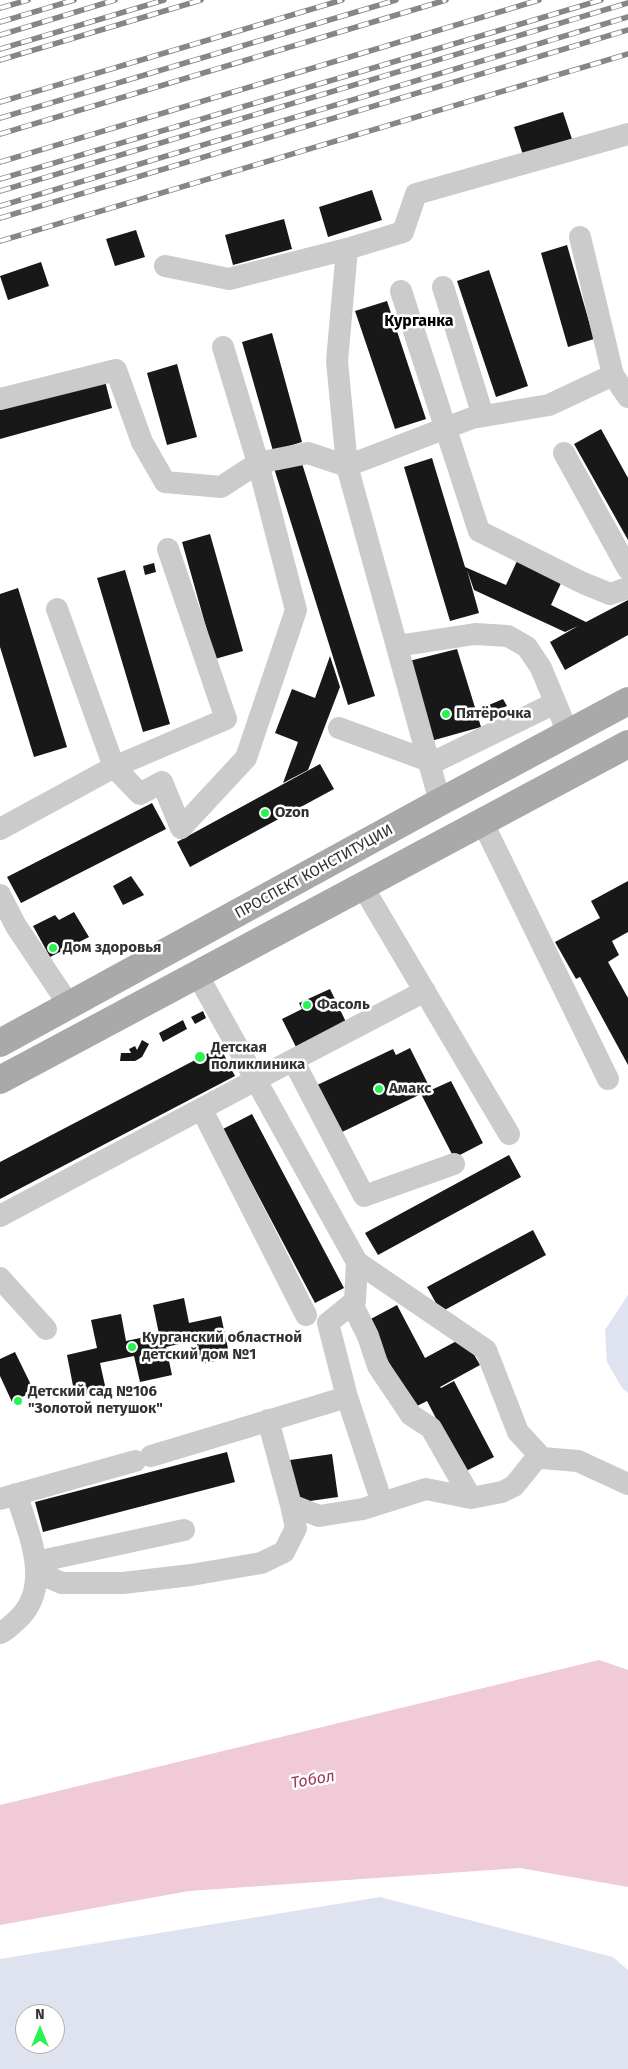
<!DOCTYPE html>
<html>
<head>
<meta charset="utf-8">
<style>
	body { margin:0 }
	#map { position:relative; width:628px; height:2069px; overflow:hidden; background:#fff; font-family:"Fira Sans",sans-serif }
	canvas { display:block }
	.north { position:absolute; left:15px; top:2004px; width:50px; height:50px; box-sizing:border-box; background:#fff; border:1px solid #adadad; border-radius:50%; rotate:0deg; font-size:14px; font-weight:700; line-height:20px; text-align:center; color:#313131 }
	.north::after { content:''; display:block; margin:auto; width:18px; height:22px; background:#27f452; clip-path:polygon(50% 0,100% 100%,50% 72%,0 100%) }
</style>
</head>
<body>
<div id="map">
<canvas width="628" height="2069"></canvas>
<div class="north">N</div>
</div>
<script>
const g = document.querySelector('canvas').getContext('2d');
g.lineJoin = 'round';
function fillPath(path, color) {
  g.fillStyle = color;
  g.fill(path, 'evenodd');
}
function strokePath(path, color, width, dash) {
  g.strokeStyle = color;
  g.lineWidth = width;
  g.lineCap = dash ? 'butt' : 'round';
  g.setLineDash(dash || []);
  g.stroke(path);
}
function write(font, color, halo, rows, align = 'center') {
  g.font = font + ' "Fira Sans",sans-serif';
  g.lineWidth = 5;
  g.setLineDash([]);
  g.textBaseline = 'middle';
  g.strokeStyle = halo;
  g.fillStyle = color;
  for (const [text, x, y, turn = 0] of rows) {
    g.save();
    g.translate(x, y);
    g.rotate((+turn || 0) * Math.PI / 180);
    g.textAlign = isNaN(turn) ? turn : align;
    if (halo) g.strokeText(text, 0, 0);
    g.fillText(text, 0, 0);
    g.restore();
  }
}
const green = new Path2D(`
	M628,1295V1393L622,1388L607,1362L605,1330Z
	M380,1897L613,1957L628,1970V2069H0V1959ZM25,2014H55V2044H25Z`);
const water = new Path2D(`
	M599,1660L628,1670V1887L520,1868L189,1891L0,1925V1805Z`);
const building = new Path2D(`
	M563,112L572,139L523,155L514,127Z
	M372,190L382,220L328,237L319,207Z
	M284,219L292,249L233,265L225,235Z
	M136,230L145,257L115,266L106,239Z
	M567,245L594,339L568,347L541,253Z
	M41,262L49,286L8,300L0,276Z
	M489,270L528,386L496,397L457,281Z
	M387,301L426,419L395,429L355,311Z
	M272,333L302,442L273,451L242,342Z
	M177,364L197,437L167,445L147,373Z
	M105,381L112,408L0,439V410Z
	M601,429L628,478V540L574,444Z
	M300,457L375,696L348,705L273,465Z
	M432,458L465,567L506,585L517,561L562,581L551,605L586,622L628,600V635L565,670L550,642L578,626L565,632L474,590L467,570L479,613L450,621L404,467Z
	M210,534L243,651L215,659L182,542Z
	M154,563L156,572L145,575L143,566Z
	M125,570L170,724L143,732L97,578Z
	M18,588L67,747L34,757L0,647V594Z
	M457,649L481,727L431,741L409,661Z
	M330,656L340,687L308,770L283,783L298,742L275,733L292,689L315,698Z
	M503,699L507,706L492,712L489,705Z
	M320,764L334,789L190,867L177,842Z
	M152,803L166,829L21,903L7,877Z
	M131,876L144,895L123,905L113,886Z
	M628,881V932L612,941L619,955L608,962L628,998V1065L580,977L576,979L555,942L600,918L591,901Z
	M74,912L89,937L50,957L33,926L55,915L59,920Z
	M330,989L346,1022L296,1047L282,1019L302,1009L299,1003Z
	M203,1011L206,1018L195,1024L191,1017Z
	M183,1020L187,1029L163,1042L159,1033Z
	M142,1040L149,1044L142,1057L135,1061H120L121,1053H131L129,1049L135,1046L137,1050Z
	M220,1047L235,1076L0,1199V1162Z
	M410,1048L431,1090L451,1081L483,1143L454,1158L421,1094L340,1133L313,1087L393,1049L396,1055Z
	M252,1114L344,1288L315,1303L223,1129Z
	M509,1155L521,1177L378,1255L365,1233Z
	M533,1230L546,1255L441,1312L427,1287Z
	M184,1298L189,1323L221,1316L230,1358L201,1364L196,1340L166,1347L172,1375L140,1382L134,1356L100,1363L106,1390L75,1396L67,1355L97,1348L91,1320L121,1314L126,1341L159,1334L153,1305Z
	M397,1305L425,1358L464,1337L480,1365L440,1387L441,1388L454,1381L494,1457L464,1472L427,1401L413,1408L367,1321Z
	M15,1352L34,1391L12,1402L0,1376V1359Z
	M227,1452L235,1482L43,1532L35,1502Z
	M332,1454L338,1497L296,1503L290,1460Z`);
const minor = new Path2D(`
	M580,237L613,375L628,397
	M347,249L337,361L347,466L440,802
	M165,266L229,279L347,249L403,232L416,194L628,134
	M443,287L483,416
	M401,291L479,531L583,583L610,594L628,588
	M0,399L116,370L142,442L165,482L221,487L258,463L308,453L347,466L472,418L549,405L613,375
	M564,453L628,569
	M168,549L226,719L114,767L140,794L162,782L181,828L246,758L296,610L258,463L223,347
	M397,646L475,634L508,636L527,647L541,668L568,733
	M339,728L429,761
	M430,764L555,703
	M483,823L608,1079
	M0,829L114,767L57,609
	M363,887L509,1134
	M0,895L16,926L69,1005
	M197,974L357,1262L486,1350L518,1432L542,1458L578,1461L628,1484
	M293,1060L425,991
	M202,1110L306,1315
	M0,1216L293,1060L364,1196L454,1164
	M0,1278L46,1329
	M352,1304L368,1336L378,1366L411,1415L431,1428L471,1498
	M347,1397L382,1503
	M268,1420L291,1505L319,1516L363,1509L426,1489L471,1498L502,1492L514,1486L539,1455
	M151,1456L347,1397L328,1323L355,1301L357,1262
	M0,1499L135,1461
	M36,1562L184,1530
	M36,1572L62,1583H123L191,1575L261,1563L284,1552L296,1528L291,1505
	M0,1633C6,1631 11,1625 16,1621C54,1588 29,1534 16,1494`);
const major = new Path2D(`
	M0,1043L440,802L628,701
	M0,1080L628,744`);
const rail = new Path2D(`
	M0,8L28,0
	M0,22L74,0
	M0,35L115,0
	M0,49L164,0
	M0,60L201,0
	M0,102L342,0
	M0,118L396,0
	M0,134L446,0
	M0,162L539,0
	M0,179L601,0
	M0,191L628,3
	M0,206L628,17
	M0,218L628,30
	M0,241L628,54`);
const markers = [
	[446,714,5,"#27f452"],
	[265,813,5,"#27f452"],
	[53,948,5,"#27f452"],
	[307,1005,5,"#27f452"],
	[200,1057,6,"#27f452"],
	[379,1089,5,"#27f452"],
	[132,1347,5,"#27f452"],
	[18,1401,5,"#27f452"]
];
const poiNames = [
	["Пятёрочка",456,714],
	["Ozon",275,813],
	["Дом здоровья",63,948],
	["Фасоль",317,1005],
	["Детская",211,1048],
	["поликлиника",211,1065],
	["Амакс",389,1089],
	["Курганский областной",142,1338],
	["детский дом №1",142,1355],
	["Детский сад №106",28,1392],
	["\"Золотой петушок\"",28,1409]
];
const streetNames = [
	["ПРОСПЕКТ КОНСТИТУЦИИ",314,872,-29]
];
const neighbourhoodNames = [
	["Курганка",419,322]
];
const waterNames = [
	["Тобол",313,1780,-10]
];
fillPath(green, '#dfe3ef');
fillPath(water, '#f0cad6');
fillPath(building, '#181818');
strokePath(minor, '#cbcbcb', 22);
strokePath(major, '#a9a9a9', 28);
strokePath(rail, '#868686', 5.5);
strokePath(rail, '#fff', 4, [11]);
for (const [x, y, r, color] of markers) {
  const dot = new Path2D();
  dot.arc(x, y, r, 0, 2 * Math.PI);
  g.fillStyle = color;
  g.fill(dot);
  strokePath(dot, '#fff', 2);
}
write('bold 15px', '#313131', '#fff', poiNames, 'left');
write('15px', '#313131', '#fff', streetNames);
write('bold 16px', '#000', '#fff', neighbourhoodNames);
write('italic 16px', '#9b3758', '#fff', waterNames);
</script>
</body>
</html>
